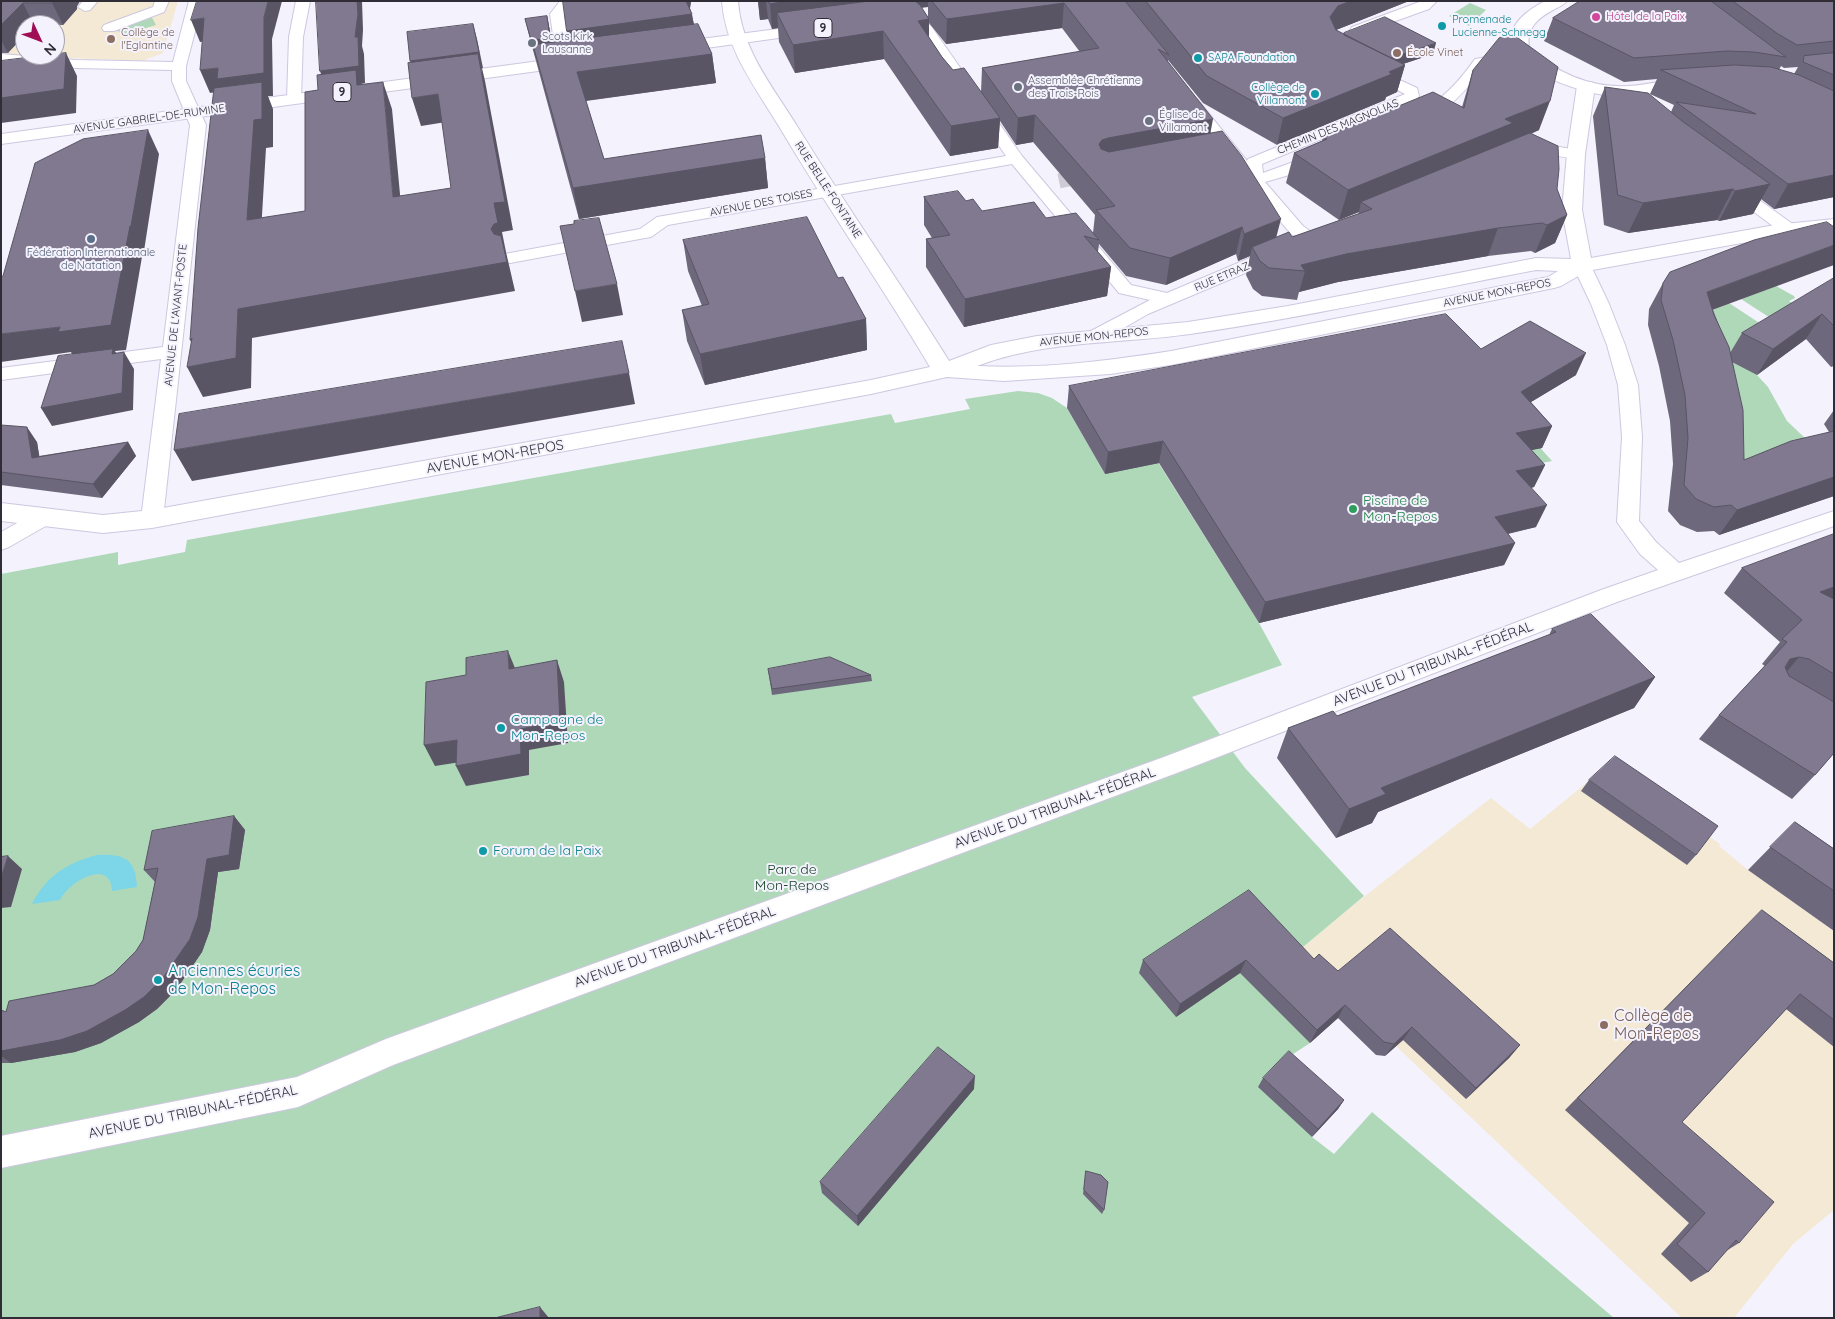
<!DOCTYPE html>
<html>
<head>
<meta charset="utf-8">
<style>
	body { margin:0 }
	#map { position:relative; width:1835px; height:1319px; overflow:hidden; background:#f4f2fc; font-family:Quicksand,sans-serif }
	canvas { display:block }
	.frame { position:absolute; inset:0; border:2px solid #302d37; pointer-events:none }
	.north { position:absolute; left:15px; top:15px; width:50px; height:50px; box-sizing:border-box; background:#f4f2fc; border:1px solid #a6a3ad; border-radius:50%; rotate:133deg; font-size:14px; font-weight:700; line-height:20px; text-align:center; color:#302d37 }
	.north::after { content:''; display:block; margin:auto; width:18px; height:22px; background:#a00f56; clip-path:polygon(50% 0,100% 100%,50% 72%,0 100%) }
</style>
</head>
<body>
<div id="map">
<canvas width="1835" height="1319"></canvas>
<div class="frame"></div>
<div class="north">N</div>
</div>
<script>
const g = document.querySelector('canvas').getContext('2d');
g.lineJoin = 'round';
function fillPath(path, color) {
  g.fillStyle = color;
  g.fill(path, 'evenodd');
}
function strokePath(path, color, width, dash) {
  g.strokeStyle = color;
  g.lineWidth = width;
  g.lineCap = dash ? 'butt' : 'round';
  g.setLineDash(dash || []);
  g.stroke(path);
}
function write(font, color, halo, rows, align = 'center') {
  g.font = font + ' Quicksand,sans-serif';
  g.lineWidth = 4;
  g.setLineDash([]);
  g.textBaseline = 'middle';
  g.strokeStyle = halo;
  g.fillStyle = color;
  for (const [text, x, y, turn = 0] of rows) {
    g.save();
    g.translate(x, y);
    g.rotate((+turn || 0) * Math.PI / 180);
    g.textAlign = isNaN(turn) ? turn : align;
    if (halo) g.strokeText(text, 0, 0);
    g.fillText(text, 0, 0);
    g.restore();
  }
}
const education = new Path2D(`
	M1,1H178L163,53L142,61L1,55ZM25,25H55V55H25Z
	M1607,766L1720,844L1719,846L1748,870L1834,931V1210L1793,1244L1734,1318H1682L1297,952L1347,910L1491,798L1530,829Z`);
const green = new Path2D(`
	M1470,3L1486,10L1469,26L1449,16Z
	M149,12L156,25L122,35L109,22Z
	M1776,286L1794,296L1795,298L1789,301L1805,311L1778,323L1741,299Z
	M1729,303L1761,324L1757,375L1768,387L1787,421L1823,455L1730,484L1703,313Z
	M1453,351L1552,461L1408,490L1156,459L1259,623L1282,665L1192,697L1245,768L1364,896L1297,952L1310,1043L1284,1060L1312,1137L1334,1154L1372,1112L1614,1318H1V574L118,552V565L185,552L187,540L891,414L895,423L970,409L965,399L1018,391L1038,393L1052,398L1067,408L1105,474Z`);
const water = new Path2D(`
	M97,855C123,854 136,858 137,887L112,891C111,857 69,881 60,900L32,904C46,876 67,863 97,855Z`);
const streetTunnel = new Path2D(`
	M1059,181L1096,173`);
const street = new Path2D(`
	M83,1H98L90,10L85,11L78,7Z
	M155,1H169L164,12L114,31H104L102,28L104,25L153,7Z
	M189,1H203L186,66V81L206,125L163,519L160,524L152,526L144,524L141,519L161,359L1,380V368L163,347L190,125L172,81V70L76,68L1,62V54L76,60L173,62Z
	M296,1H310L303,37L301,99L299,102H289L287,99L289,37Z
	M560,1H574L564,14L571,63L569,66H559L557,63L550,14Z
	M1422,1H1437L1429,9L1362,33H1352L1350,30L1352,27Z
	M911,13L916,14L931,26L1022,156L1131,285L1167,293L1271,249L1277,248L1283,249L1286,253L1283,257L1148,314L1103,340L1096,342L1089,340L1087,336L1089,332L1150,300L1119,293L1012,164L668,225L651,237L645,238L510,263L504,262L501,258L504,254L510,253L640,229L657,217L663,216L1006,156L921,32L904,17Z
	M1500,55L1505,56L1507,59L1505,62L1485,66C1472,83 1440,124 1416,118L1413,115C1419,107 1432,103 1440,98C1454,87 1465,73 1475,59Z
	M1370,66L1417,88L1419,96L1417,99L1262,164L1263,173L1318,153L1324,155L1326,158L1324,161L1296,173L1265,182L1303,226L1321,239L1318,243L1312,244L1291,234L1222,152L1185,102L1187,99H1197L1247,161L1248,159L1405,94L1365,73L1363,70L1365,67Z
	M1543,144L1582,151L1584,154L1582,157C1570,160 1557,155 1545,154C1536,153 1529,157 1520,155L1518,152L1520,149Z
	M1731,182L1737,184L1794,225L1796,229L1794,233H1782L1725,190L1723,187L1725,184Z
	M1582,261L1588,262L1591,266L1609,304L1625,345L1638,385L1642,437L1639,521L1656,542L1679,563L1834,511V526L1617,602L1182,771L393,1065L298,1107L1,1168V1136L297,1077L386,1039L1164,757L1601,590L1658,570L1640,554L1617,522L1622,437L1618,385L1607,345L1591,304L1573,266L1576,262Z
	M43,511L51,513L54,518L51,523L9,547L1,550V532L35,513Z`);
const secondary = new Path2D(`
	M722,1H738C741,49 773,87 797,126C846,206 900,282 949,361L991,345L1037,336L1188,322L1288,306L1536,258L1571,259L1562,210L1567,154L1577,86L1580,82H1592L1595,86L1585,154L1582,210L1591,258L1775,225L1834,219V231L1775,237L1587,271L1561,286L1554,288L1171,365L1110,374L1004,381L947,377L871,394L152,528L103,533L1,521V503L103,515L152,510L871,380L930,367C882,286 828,209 780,128C756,88 725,49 722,1ZM1536,270L1558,271L1548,277L1171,351C1107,361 1042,369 977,366C1045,340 1119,344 1190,334C1306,317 1421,292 1536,270Z`);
const primary = new Path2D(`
	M1545,1H1567C1563,6 1558,7 1553,10C1538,18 1526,28 1529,47C1555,73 1591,88 1628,86C1649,85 1669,79 1690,77L1696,78L1698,82L1696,86L1690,87C1665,90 1639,98 1614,96C1565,93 1457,47 1545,1Z
	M816,24L822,26L824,29L822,32L670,53L664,51L662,48L664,45L670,43Z
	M576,56L582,57L584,61L582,65L1,144V134Z`);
const wall = new Path2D(`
	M1,1H80L77,6V9L63,25H25L8,53H1Z
	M563,1H691L690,8L694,24L712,54L716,83L586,101L604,159L765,158L768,188L579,219L530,39L525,19L547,16L552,42L569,40L567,31Z
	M758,1H1409L1336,30L1343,34L1344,33L1433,54L1403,64L1405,65L1397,92L1386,97L1385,100L1277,145L1203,103L1168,60V62L1211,133L1276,237H1292L1358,214L1359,212L1339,220L1286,183L1294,153L1322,141L1323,137L1462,107L1473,70L1539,130L1531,134L1557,189L1567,215L1555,243L1535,253L1531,251L1488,256L1338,282L1299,292L1297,300L1262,296L1253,289L1246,275L1250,256L1238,261L1236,254L1166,285L1126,276L1099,244L1098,252L1111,267L1107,296L964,327L926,267V239L932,238L924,225V197L966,201L982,211L1046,218L1093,233L1095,215L1033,142L1016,145L1000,121L998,148L950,156L884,59L795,73L779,42L778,28L772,29L768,19L760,20ZM921,7H928V17ZM929,23L946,44L1062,28L1080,52L982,68L981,92L953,70L942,57L929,37Z
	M1580,1H1834V197L1774,209L1761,199L1753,214L1719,221L1717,220L1628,233L1604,225L1593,116L1605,87L1671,112L1674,105L1650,94L1657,79L1624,82L1544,41L1553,18ZM1781,66L1784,68L1798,67L1794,74L1779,70Z
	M683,240L838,278L866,319L867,350L705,385L687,341L682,310L702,306L688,271Z
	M1834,278V366L1831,367L1806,339L1757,375L1732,362L1744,460L1829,432L1824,424L1834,410V496L1719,535L1714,531L1697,532L1680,525L1668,511L1673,464L1670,421L1659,366L1648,325L1649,309L1663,283L1713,310L1730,353L1742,333Z
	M1481,349L1576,375L1531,402L1552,426L1542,448L1531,450L1545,465L1534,487L1531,488L1536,527L1508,534L1515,543L1504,565L1259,623L1159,463L1105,474L1067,408L1069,386Z
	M1,425L37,442L39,456L128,442L136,456L102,498L1,485Z
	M1834,534V753L1815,775L1792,799L1699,739L1719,715L1765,666L1762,664L1780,642L1724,593L1742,568Z
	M1552,629L1655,677L1634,708L1378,812L1372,823L1336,838L1277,758L1288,728L1337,716L1549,635Z
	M768,669L871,675L872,681L772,695Z
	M1589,780L1696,855L1687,865L1581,791Z
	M234,816L245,830L239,869L218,872L210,930L202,952L176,990L157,1009L139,1022L101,1043L75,1052L11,1063H1V1010L6,1012L94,985L113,974L136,951L143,940L155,882L144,870Z
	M1795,822L1833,848L1834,847V931L1748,870Z
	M1762,910L1834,963V1047L1786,1009L1682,1122L1739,1243L1726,1251L1708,1272L1691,1282L1661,1254L1689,1223L1565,1110Z
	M1314,959L1338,971L1520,1045L1509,1058L1466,1099L1403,1040L1385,1056L1376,1055L1338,1018L1310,1043L1240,973L1176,1017L1139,973L1143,960Z
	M1263,1078L1344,1100L1338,1109L1312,1137L1258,1087Z
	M974,1089L858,1226L822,1193L820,1182Z
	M1086,1171L1104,1210L1102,1214L1083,1194Z`);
const shadedWall = new Path2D(`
	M53,1H80L77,6V9L63,25L52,3Z
	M268,1H282L272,39L273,96H268L273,109V147L266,148L260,249L247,220L222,91L210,93L200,70L218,68L264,17Z
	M357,1H362L363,30L362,46L364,54L365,83L361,84L366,97L326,89L320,71L355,37Z
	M685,1H691L689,15L692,14L696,39L572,56L567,31Z
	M758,1H766L768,19L760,20Z
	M787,1H928V7L784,27L777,13L778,28L772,29L770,4Z
	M1351,1H1409L1331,32L1330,17L1338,6Z
	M23,3L34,25H25V35L8,53L1,40V25Z
	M1064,3L1062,28L946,44L947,19Z
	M547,16L551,36L554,58L533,45L536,60L531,40Z
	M204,18L214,40L200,42L191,20Z
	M929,19V47L918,21Z
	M473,24L477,39L483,68H482L485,81L513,230L502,232L506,252L515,291L252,338L251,388L203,397L187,367L203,364L190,340L192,338L238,309L491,229L494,203L481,68L415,77L410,61Z
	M883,31L884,59L795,73L793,45Z
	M1436,43L1433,54L1385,70L1388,59Z
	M66,53L77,76L76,113L1,123V98Z
	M712,54L716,83L583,101L577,72Z
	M1405,65L1397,92L1386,97L1385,100L1277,145L1283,118Z
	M383,82L392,109L403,226L393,197Z
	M438,94L446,122L421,126L412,98Z
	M1550,101L1539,130L1361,202L1359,212L1339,220L1348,190L1505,119Z
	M1035,115L1033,142L1016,145L1018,118Z
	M1000,118L998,148L950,156L951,126Z
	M1213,119L1208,146L1104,165L1099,144L1102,140L1108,138Z
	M148,130L159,154L144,251H143L126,350L115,351L123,366L73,357L71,352L1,362V334L60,327Z
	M765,158L768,188L579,219L573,188Z
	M1834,175V197L1774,209L1788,184Z
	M1770,184L1753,214L1719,221L1735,191Z
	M1733,189L1717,220L1628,233L1643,203Z
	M1567,215L1555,243L1535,253L1547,225Z
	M1281,219L1274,246L1252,247L1250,256L1238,261L1244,234Z
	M1242,227L1236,254L1166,285L1170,258Z
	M1498,228L1488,256L1338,282L1299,292L1305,271L1301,265L1346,254Z
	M1834,245V265L1693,317L1707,292Z
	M1111,267L1107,296L964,327L965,299Z
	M617,284L623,315L582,322L575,291Z
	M1822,314L1806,339L1757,375L1773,349Z
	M866,319L867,350L705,385L700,354Z
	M124,352L134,369L133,410L52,426L41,408Z
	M1586,353L1576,375L1511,414L1521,392Z
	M629,373L635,404L192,481L174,450Z
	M1552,426L1542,448L1506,455L1516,433Z
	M27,427L37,442L42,472L32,458Z
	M1163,441L1159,463L1105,474L1108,452Z
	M128,442L136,456L102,498L93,484Z
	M1545,465L1534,487L1506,493L1516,471Z
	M1834,477V496L1719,535L1737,510Z
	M1547,505L1536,527L1484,539L1495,517Z
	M1515,543L1504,565L1259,623L1265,602Z
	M1834,587V604L1820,592Z
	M508,651L517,673L509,669Z
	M1799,657L1779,681L1790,659Z
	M557,660L564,682L568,743L529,750V775L466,786L456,766L520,729Z
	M1655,677L1634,708L1378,812L1372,823L1336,838L1349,809L1381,788Z
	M457,740L467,761L435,766L424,745Z
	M234,816L245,830L239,869L218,872L210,930L202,952L176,990L157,1009L139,1022L101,1043L75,1052L11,1063L1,1056V1051L87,1031L207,859Z
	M8,856L22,869L11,907L1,908V878Z
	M1246,960L1240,973L1176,1017L1180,1004Z
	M1345,1005L1338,1018L1310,1043L1317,1030Z
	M1412,1027L1403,1040L1385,1056L1394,1044Z
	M1520,1045L1509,1058L1466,1099L1476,1088Z
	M975,1076L974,1089L858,1226L857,1216Z
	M1344,1100L1338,1109L1312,1137L1318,1129Z
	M540,1307L549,1318H540Z`);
const building = new Path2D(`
	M1,1H53L52,3H23L1,25Z
	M197,1H268L264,17V73L217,79L218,68L200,70L204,18L191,20Z
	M316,1H357L358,14L355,37H358L359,66L320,71Z
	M563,1H686L692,14L567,31Z
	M769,1H787L770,4Z
	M870,1H915L920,5L929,19L918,21L942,57L953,70L964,68L1000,118L951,126L883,31L793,45L777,13Z
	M932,1H1125L1169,55L1158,49L1213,119L1108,138L1102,140L1099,144L1101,149L1109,152L1222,131L1241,155L1281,219L1244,234L1242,227L1170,258L1130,248L1096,210L1115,206L1035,115L1018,118L982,68L1099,48L1064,3L947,19Z
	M1146,1H1351L1338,6L1330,17L1336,30L1405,65L1389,72L1392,74L1283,118L1207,76Z
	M1580,1H1711L1786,57L1754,52L1727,51L1634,58L1553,18Z
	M1733,1H1834V41L1797,45L1778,34Z
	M547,16L550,38L531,40L525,19Z
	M1385,17L1436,43L1391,58L1344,35V33Z
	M473,24L479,52L410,61L407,32Z
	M698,24L712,54L577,72L604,159L761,135L765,158L573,188L533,45Z
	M1517,34L1518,38L1558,67L1550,101L1505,119L1513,123L1348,190L1294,153L1327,139L1323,137L1433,92L1464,108L1473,70L1499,38Z
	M66,53L64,89L1,98V61Z
	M1834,53V75L1803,62L1804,56Z
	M478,54L505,202L494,203L498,223L494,224L491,229L494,234L501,236L507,262L238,309L236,358L187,367L192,338L190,340L198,228L214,88L262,82V119L254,120L247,220L305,211V92L318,90L317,75L356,70L357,85L383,82L393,197L451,188L438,94L412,98L408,63Z
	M1735,65L1771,67L1799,75L1834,91V175L1788,184L1676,102L1756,114L1661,70Z
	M1605,87L1648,93L1682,121L1770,184L1735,191L1733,189L1643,203L1618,195Z
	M148,130L131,226H130L111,325L58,332L60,327L1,334V277L3,276L35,163L83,139Z
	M1530,133L1558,146L1559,169L1557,189L1567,215L1547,225L1542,223L1498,228L1346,254L1301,265L1305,271L1269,268L1260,261L1252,247L1289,232L1292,237L1372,209L1361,202Z
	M958,191L966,201L973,199L982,211L1034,202L1046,218L1076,213L1099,240L1084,236L1111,267L965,299L926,239L950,235L924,197Z
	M807,217L838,278L843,277L866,319L700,354L682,310L709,304L683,240Z
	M599,218L617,284L575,291L560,226L574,224V221Z
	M1827,222L1834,227V245L1707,292L1714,315L1729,347L1743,410L1744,460L1791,441L1834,431V477L1737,510L1731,505L1714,507L1696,499L1684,485L1688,438L1685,395L1673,340L1661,300L1663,283L1670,272L1754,240Z
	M1834,278V326L1822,314L1773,349L1742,333Z
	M1446,314L1481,349L1530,321L1586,353L1521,392L1552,426L1516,433L1545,465L1516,471L1547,505L1495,517L1515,543L1265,602L1163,441L1108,452L1069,386Z
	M622,341L629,373L174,450L179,414Z
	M113,349L112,354L124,352L122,393L41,408L58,356Z
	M1,425L27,427L32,458L128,442L93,484L1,472Z
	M1834,534V587L1820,592L1834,599V674L1809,659L1799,657L1790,659L1785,667L1789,676L1834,702V753L1815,775L1719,715L1787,642L1782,639L1802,620L1742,568Z
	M1591,614L1655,677L1381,788L1386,794L1349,809L1288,728L1333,711L1337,716L1556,632L1552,629Z
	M508,651L509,669L557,660L560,722L520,729L521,754L456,766L457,740L424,745L426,682L466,675V658Z
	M830,657L871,675L772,689L768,669Z
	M1615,756L1718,826L1696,855L1589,780Z
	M234,816L229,855L207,859L198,917L190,939L163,978L144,997L125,1010L87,1031L60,1040L1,1051V1010L6,1012L9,1001L94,985L113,974L136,951L143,940L158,868L144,870L152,831Z
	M1795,822L1834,849V891L1770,847Z
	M8,856L1,878V857Z
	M1249,890L1314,959L1319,954L1338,971L1390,928L1520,1045L1476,1088L1412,1027L1394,1044L1384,1042L1345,1005L1317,1030L1246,960L1180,1004L1143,960Z
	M1762,910L1834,963V1020L1800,994L1682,1122L1774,1202L1739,1243L1736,1240L1708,1272L1677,1244L1705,1213L1578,1098Z
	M938,1047L975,1076L857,1216L820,1182Z
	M1289,1051L1344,1100L1318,1129L1263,1078Z
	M1086,1171L1101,1175L1108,1182L1104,1210L1084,1190Z
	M540,1307V1318H495Z`);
const markers = [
	[1596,17,5,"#d1479c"],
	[1442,26,5,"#0f9aa8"],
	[111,39,5,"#8d6e63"],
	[532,43,5,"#6b7280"],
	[1397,53,5,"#8d6e63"],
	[1198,58,5,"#0f9aa8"],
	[1018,87,5,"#6b7280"],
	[1315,94,5,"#0f9aa8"],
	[1149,121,5,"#6b7280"],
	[91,239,5,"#5c6f8a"],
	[1353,509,5,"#2e9e5b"],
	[501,728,5,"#0f9aa8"],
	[483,851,5,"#0f9aa8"],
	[158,980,5,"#0f9aa8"],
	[1604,1025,5,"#8d6e63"]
];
const farHotelnames = [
	["Hôtel de la Paix",1606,17]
];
const farCulturenames = [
	["Promenade",1452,20],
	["Lucienne-Schnegg",1452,33],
	["SAPA Foundation",1208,58],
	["Collège de",1305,88,"right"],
	["Villamont",1305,101,"right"]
];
const farEducationnames = [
	["Collège de",121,33],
	["l'Eglantine",121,46],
	["École Vinet",1407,53]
];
const farWorshipnames = [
	["Scots Kirk",542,37],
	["Lausanne",542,50],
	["Assemblée Chrétienne",1028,81],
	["des Trois-Rois",1028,94],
	["Église de",1159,115],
	["Villamont",1159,128]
];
const farStreetnames = [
	["AVENUE GABRIEL-DE-RUMINE",149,119,-8],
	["CHEMIN DES MAGNOLIAS",1338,127,-22],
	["RUE BELLE-FONTAINE",828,190,57],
	["AVENUE DES TOISES",761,203,-11],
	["RUE ETRAZ",1222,277,-23],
	["AVENUE MON-REPOS",1497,293,-11],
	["AVENUE DE L'AVANT-POSTE",176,315,-84],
	["AVENUE MON-REPOS",1094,337,-6]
];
const farServicenames = [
	["Fédération Internationale",91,253],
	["de Natation",91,266]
];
const shields = [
	[823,28,18],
	[342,92,18]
];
const shieldNames = [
	["9",823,28],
	["9",342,92]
];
const streetNames = [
	["AVENUE MON-REPOS",495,457,-10],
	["AVENUE DU TRIBUNAL-FÉDÉRAL",1433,664,-21],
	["AVENUE DU TRIBUNAL-FÉDÉRAL",1055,808,-20],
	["AVENUE DU TRIBUNAL-FÉDÉRAL",675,947,-20],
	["AVENUE DU TRIBUNAL-FÉDÉRAL",193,1112,-12]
];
const leisureNames = [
	["Piscine de",1363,501],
	["Mon-Repos",1363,517]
];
const cultureNames = [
	["Campagne de",511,720],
	["Mon-Repos",511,736],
	["Forum de la Paix",493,851]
];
const parkNames = [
	["Parc de",792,870],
	["Mon-Repos",792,886]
];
const nearCulturenames = [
	["Anciennes écuries",168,971],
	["de Mon-Repos",168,989]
];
const nearEducationnames = [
	["Collège de",1614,1016],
	["Mon-Repos",1614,1034]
];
fillPath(education, '#f3e9d4');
fillPath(green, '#afd8b9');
fillPath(water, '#7cd6e7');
strokePath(streetTunnel, '#cdcbd5', 15, [15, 8]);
strokePath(street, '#cec7e0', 2);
strokePath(secondary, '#cec7e0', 2);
strokePath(primary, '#cec7e0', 2);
fillPath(street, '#fff');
fillPath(secondary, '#fff');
fillPath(primary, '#fff');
fillPath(wall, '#6e687c');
fillPath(shadedWall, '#5a5565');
fillPath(building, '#807990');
strokePath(building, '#5a5565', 1);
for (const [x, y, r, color] of markers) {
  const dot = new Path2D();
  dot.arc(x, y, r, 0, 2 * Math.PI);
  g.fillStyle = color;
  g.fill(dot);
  strokePath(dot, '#f4f2fc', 2);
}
write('11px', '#b23c85', '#f4f2fc', farHotelnames, 'left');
write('11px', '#0d838f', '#f4f2fc', farCulturenames, 'left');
write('11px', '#785e54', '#f4f2fc', farEducationnames, 'left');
write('11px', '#5b616d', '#f4f2fc', farWorshipnames, 'left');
write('11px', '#302d37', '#f4f2fc', farStreetnames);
write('11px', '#4e5e75', '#f4f2fc', farServicenames);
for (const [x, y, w] of shields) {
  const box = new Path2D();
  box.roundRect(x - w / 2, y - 9.5, w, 19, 4);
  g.fillStyle = '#f4f2fc';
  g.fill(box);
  strokePath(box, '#302d37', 1);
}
write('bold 12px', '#302d37', null, shieldNames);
write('14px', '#302d37', '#f4f2fc', streetNames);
write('14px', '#27864d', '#f4f2fc', leisureNames, 'left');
write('14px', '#0d838f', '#f4f2fc', cultureNames, 'left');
write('14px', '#184628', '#f4f2fc', parkNames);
write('16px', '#0d838f', '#f4f2fc', nearCulturenames, 'left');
write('16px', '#785e54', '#f4f2fc', nearEducationnames, 'left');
</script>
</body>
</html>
